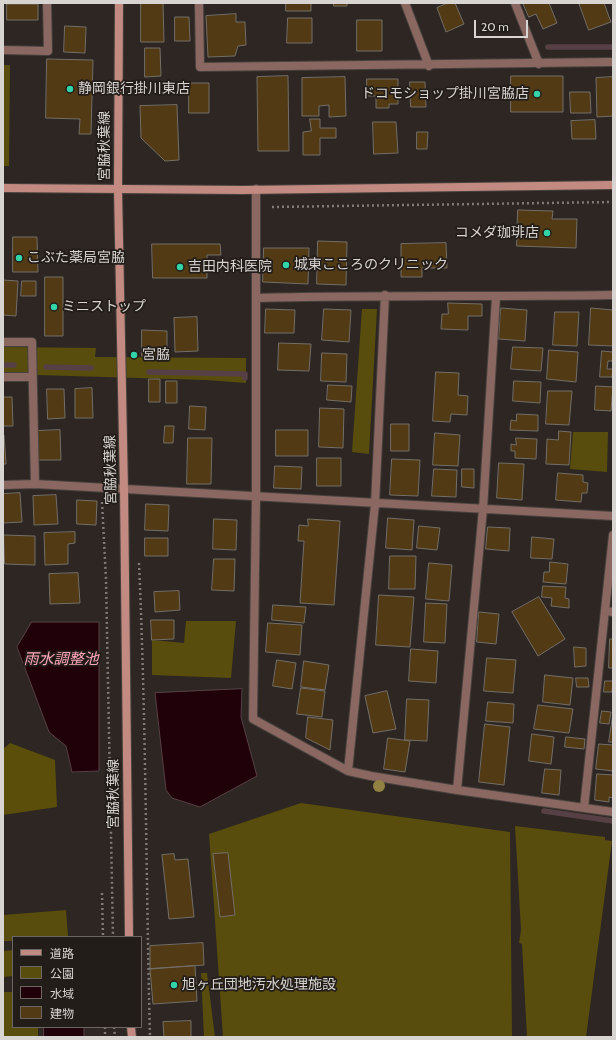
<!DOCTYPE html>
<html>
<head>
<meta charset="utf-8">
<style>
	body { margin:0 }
	#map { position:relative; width:616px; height:1040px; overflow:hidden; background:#2d2622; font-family:Cabin,"Noto Sans JP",sans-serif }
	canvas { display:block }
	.frame { position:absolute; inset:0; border:4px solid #d8d4d1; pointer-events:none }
	.legend { position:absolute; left:12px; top:936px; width:130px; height:92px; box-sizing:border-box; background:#231d19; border:1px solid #6b6663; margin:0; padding:5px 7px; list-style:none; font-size:12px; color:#d8d4d1 }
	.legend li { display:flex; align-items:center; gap:8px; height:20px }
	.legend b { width:20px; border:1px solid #6b6663 }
	.scale { position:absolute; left:474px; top:20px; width:54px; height:18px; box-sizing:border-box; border:2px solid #d8d4d1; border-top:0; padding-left:5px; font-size:12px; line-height:14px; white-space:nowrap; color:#d8d4d1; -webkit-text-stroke:3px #231d19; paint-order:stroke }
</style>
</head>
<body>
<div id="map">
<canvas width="616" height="1040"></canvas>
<div class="frame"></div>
<ul class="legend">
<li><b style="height:5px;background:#c28a81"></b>道路</li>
<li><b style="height:11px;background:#584d0d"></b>公園</li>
<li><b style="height:11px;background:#200009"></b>水域</li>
<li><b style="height:11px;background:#523a15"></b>建物</li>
</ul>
<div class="scale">20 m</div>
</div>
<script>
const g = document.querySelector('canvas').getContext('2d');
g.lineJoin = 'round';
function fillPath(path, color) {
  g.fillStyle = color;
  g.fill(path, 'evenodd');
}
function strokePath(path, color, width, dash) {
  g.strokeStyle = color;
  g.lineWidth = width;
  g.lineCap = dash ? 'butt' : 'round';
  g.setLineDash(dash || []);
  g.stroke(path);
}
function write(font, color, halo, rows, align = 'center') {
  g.font = font + ' Cabin,"Noto Sans JP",sans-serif';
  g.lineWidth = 3.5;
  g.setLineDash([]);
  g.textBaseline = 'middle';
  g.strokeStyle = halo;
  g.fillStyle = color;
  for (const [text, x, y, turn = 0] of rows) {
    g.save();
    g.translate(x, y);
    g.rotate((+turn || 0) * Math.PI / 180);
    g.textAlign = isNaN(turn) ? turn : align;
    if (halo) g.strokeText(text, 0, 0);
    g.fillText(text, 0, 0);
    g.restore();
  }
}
const green = new Path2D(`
	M3,65H10L9,166H3Z
	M362,309H377L369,454L352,452Z
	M3,347L96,348L95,357L246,358V383L206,380L3,374Z
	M573,432H608L607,472L570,469Z
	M186,621H236L231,678L152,675V640L184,643Z
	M301,803L510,832L512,1037H223L209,834Z
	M515,826L605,837V840L612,841L586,1037H527L522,944L519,943L521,930Z
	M66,910L68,936L13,937V941H3V915Z
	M13,950V976L3,977V951Z
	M201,973H207L215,1037H204Z
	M3,992H13V1027H38V1037H3Z`);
const forest = new Path2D(`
	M10,743L55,760L57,807L3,815V749Z`);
const water = new Path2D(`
	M32,622H99V771L72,772L66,746L49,732L17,647Z
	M242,689L241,717L257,776L200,807L172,798L166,790L155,693Z
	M44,1027H84V1037H44Z`);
const stream = new Path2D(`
	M548,47H613
	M3,365H14
	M46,367L91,368
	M149,372L245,374V378
	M544,811L613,821`);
const building = new Path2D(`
	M141,3H163L164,42H141Z
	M286,3H311V11H286Z
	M334,3H347V6H334Z
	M448,3H455L464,24L446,32L437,8Z
	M523,3H549L557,23L543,29L536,14L529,17Z
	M579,3H604L611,22L589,30Z
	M7,4H38V20H7Z
	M236,14V22H245L246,45L238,46L235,56L208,57L206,16Z
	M175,17H189L190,41H175Z
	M288,18H312V43H287Z
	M357,20H382V51H357Z
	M65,26L86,27L85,53L64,52Z
	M145,48H160L161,76L145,77Z
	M47,59L93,60L91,134H79L80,119L46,118Z
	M288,76L289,151H258L257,77Z
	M511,76H563V112H511Z
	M345,77L346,116L329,117V105L319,106V116H302V78Z
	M613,77V116L597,117L596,78Z
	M367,79H398V104H389V108H376V96H367Z
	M410,82H425L426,107H411Z
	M189,83H209V113H189Z
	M570,92H590L591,113H571Z
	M177,105L179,160L165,161L141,138L140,106Z
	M310,119H320V128H336V138H320V155H303V132L311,131Z
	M595,120L596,139H572L571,121Z
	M373,122H396L398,153L374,154Z
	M417,132H428L427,149H417Z
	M518,210L553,211L552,219H577L576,248L517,246Z
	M13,237H37L38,272H13Z
	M318,241L347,242L346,285L317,284Z
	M446,243L447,268H422V277H401V244Z
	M152,244H220L221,255H207V278H153Z
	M264,248H309L308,284L263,282Z
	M45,277H63V336H45Z
	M3,280L18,281L16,316L3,315Z
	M22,281H36V296H21Z
	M448,303L482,304V316H468V330L441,329L442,314H448Z
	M501,308L527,310L525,341L499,339Z
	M591,308L613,310V346L589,345Z
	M266,309L295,310L294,333H265Z
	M324,309L351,310L349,342L322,340Z
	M555,312H579L577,346L553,345Z
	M197,317L198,351L175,352L174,318Z
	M142,330L167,331V357L142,356Z
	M279,343L311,344L309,371L278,370Z
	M513,347L543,348L541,371L511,369Z
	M549,350L578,352L576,382L547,379Z
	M602,351L613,352V361H608L607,369H613L612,377H600Z
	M322,353L347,354L346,382L321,381Z
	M436,372L459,373L458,395L468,396L467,415L451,414L450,422L433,421Z
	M149,379H160V402H149Z
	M166,381H177V403H166Z
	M514,381L541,382L540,403L513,401Z
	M328,385L352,386L351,402L327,400Z
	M596,386L613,387L611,411L595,410Z
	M92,388L93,418H75V389Z
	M47,389H64L65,418L48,419Z
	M548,391H572L569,425L546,424Z
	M3,397H12L13,426H3Z
	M190,406L206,407L205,430L189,429Z
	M320,408L344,409L343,448L319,447Z
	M517,414L538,415V431L510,430L511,420L516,421Z
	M391,424H409V451H391Z
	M165,426H174L173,443H164Z
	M60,430L61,460H38L36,431Z
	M276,430H308V456H276Z
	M559,431L571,432L569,465L546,464L547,439L558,440Z
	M435,433L460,435L458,466L433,465Z
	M3,435H4L6,464H3Z
	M188,438H212L211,484H187Z
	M516,438L537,439L536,459L515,458V451H511V444L516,445Z
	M317,458H341V486H317Z
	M392,459L420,460L418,496L390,495Z
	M499,463L524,464L522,500L497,498Z
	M275,466L302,467L301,489L274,488Z
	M434,469L457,470L456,497L432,496Z
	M462,469H474V488L462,487Z
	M558,473L583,475V482L588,483L587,493H582L581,502L556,500Z
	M20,493L22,522L3,523V494Z
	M56,495L58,524L34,525L33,496Z
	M77,500L97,501L96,525L77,524Z
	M146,504L169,505L168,531L145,530Z
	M388,518L414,520L412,550L386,548Z
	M214,519L237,520L236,550L213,549Z
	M308,519L340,521L334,605L300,603L304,541H298L299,525L308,526Z
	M419,526L440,528L437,550L417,548Z
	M488,527L510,528L509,551L486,549Z
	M75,532V543L68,544V564L45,565L44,533Z
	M4,535L35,536V565L5,564Z
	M532,537L554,539L552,559L531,558Z
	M145,538H168V556H145Z
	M390,556H416L415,589H389Z
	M214,559H235L234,591L212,590Z
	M550,562L568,564L566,584L543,582L544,572H549Z
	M429,563L452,565L449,601L426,599Z
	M78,573L80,603L50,604L49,574Z
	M543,586L566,587L565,598L569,599V608L551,606L552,598L542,597Z
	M179,591L180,610L155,612L154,592Z
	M379,595L414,597L410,647L376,645Z
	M539,597L565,639L538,656L512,612Z
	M426,603L447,604L445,643L424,642Z
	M273,605L306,607L304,623L272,620Z
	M479,612L499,614L496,644L477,642Z
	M151,620H174V639L152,640Z
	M268,623L302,625L300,655L266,652Z
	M610,639H613V668H609Z
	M574,647L586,648V666L575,667Z
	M411,649L438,651L436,683L409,681Z
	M487,658L516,660L513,693L484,691Z
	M277,660L296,663L292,689L273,686Z
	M304,661L329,665L325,690L301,687Z
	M545,675L573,678L570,705L543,702Z
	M576,678H588L589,687H577Z
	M605,681H613L612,692H604Z
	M301,688L325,691L322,717L297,714Z
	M387,691L396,729L373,733L365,696Z
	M407,699L429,700L427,741L405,740Z
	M488,702L514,704L513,723L486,721Z
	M538,705L573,709L569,733L534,729Z
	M602,711L611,712L609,724L600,723Z
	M613,714V742H609Z
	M308,717L333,720L330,750L306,738Z
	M485,724L510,727L504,785L479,782Z
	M532,734L554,737L551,764L529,761Z
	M566,737L585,739L584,749L565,747Z
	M388,738L410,741L405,772L384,769Z
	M599,744L613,745V771L596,769Z
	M545,769L561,770L559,795L542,793Z
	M597,774L613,775V798L609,797V802L595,800Z
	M228,853L235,915L220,917L213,854Z
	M174,854L175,860L188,859L194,917L169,919L162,855Z
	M203,943L204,965L150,969V946Z
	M195,966L197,1001L153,1004L150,969Z
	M191,1021V1037H164L163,1022Z`);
const path = new Path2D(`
	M272,207L613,202
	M102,502L106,579L113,937
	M139,563C146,721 146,879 150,1037
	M102,893L103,937
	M105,1027V1037
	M114,1027L115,1037`);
const street = new Path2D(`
	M199,3L200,67L613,62
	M405,3L429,66
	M515,3L539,64
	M3,50L48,51L47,3
	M256,189V497L253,719L348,771L371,776L457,790L613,812
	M256,298C375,295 494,297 613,295
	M3,342H32L35,484
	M3,377H32
	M3,485L35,484L613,516
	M605,611L613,612
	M348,771L375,504L385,295
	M457,790L483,509L496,297
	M584,808L613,535`);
const secondary = new Path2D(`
	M119,3L118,190L124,490L129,937
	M3,188L242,190L613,185
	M131,1027L132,1037`);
const trees = [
	[379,786]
];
const markers = [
	[70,89,4,"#33d4a8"],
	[537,94,4,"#33d4a8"],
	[547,233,4,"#33d4a8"],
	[19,258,4,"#33d4a8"],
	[286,265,4,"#33d4a8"],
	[180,267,4,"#33d4a8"],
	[54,307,4,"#33d4a8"],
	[134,355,4,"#33d4a8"],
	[174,985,4,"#33d4a8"]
];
const poiNames = [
	["静岡銀行掛川東店",78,89],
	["ドコモショップ掛川宮脇店",529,94,"right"],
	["コメダ珈琲店",539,233,"right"],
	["こぶた薬局宮脇",27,258],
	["城東こころのクリニック",294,265],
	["吉田内科医院",188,267],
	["ミニストップ",62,307],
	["宮脇",142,355],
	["旭ヶ丘団地汚水処理施設",182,985]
];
const streetNames = [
	["宮脇秋葉線",105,146,-90],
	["宮脇秋葉線",111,470,-91],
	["宮脇秋葉線",114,794,-90]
];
const waterNames = [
	["雨水調整池",61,660]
];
fillPath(green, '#584d0d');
fillPath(forest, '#5a4e0a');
fillPath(water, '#200009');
strokePath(water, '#574045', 1);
strokePath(stream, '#574045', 5.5);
fillPath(building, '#523a15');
strokePath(building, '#736e67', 1);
strokePath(street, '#48423e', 10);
strokePath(secondary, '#48423e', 10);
strokePath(path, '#817b78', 2.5, [2, 3]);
strokePath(street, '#8a6761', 8);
strokePath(secondary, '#c28a81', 8);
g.fillStyle = '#918243';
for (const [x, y] of trees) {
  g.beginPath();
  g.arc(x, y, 6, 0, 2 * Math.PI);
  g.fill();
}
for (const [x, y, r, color] of markers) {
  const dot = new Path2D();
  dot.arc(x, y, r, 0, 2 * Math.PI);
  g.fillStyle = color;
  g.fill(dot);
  strokePath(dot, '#231d19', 1.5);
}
write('14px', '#d8d4d1', '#231d19', poiNames, 'left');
write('14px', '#d8d4d1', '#231d19', streetNames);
write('italic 15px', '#ffa6ba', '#231d19', waterNames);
</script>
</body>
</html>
